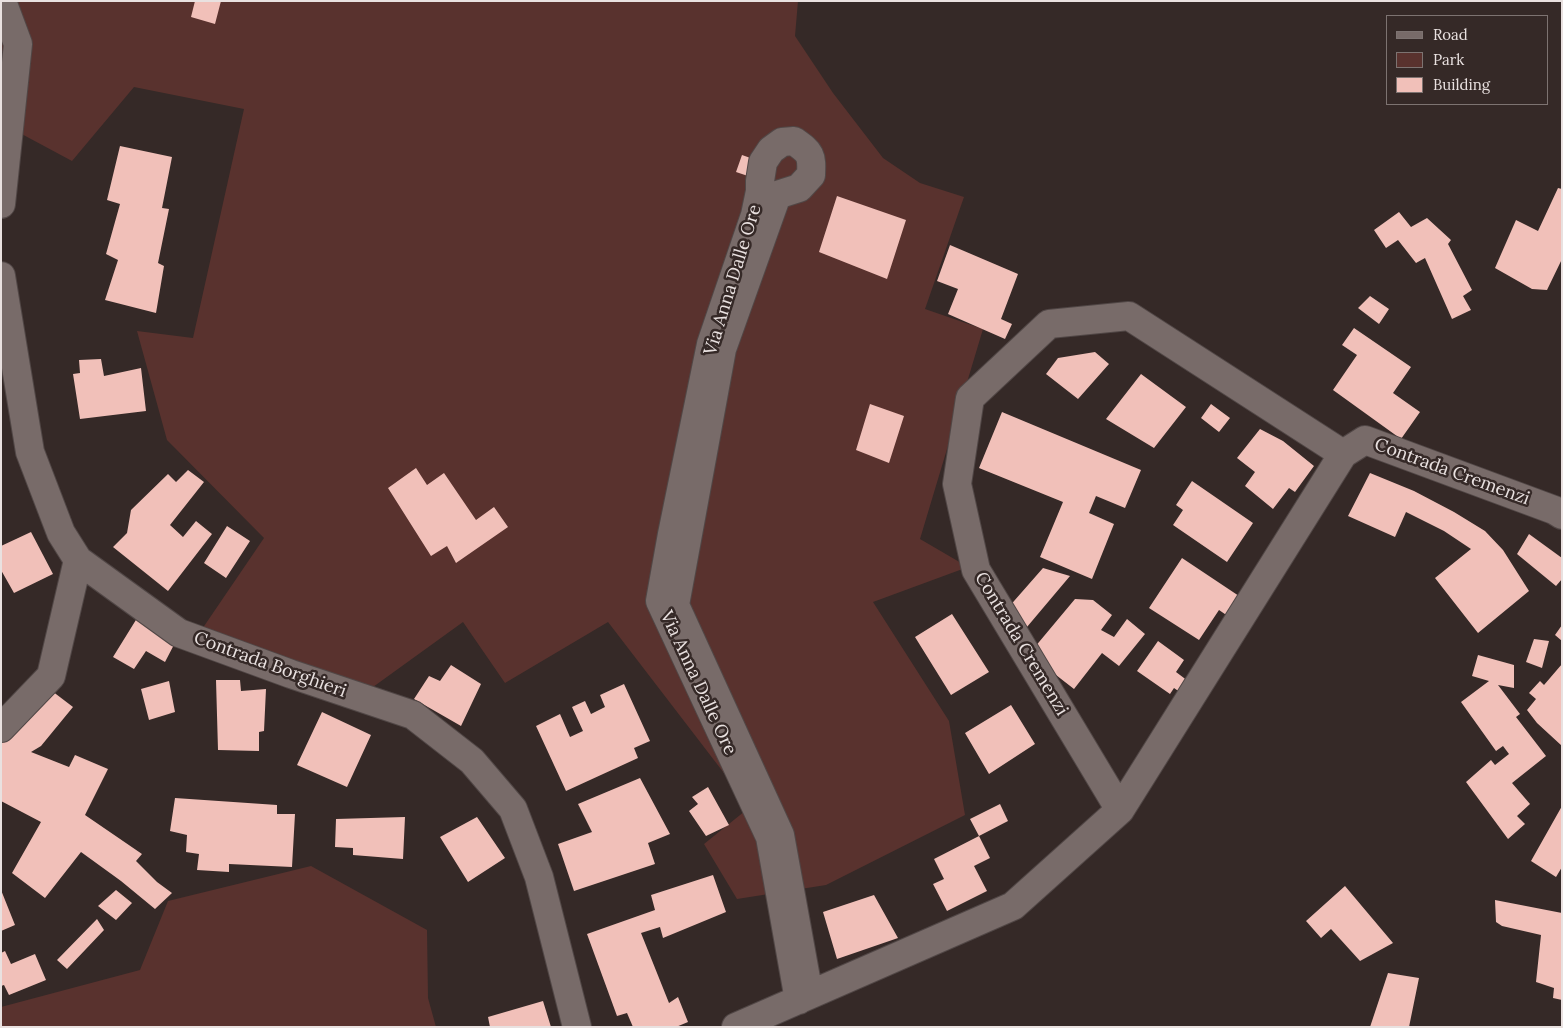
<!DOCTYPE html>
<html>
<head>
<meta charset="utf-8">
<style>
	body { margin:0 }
	#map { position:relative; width:1563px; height:1028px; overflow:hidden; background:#352927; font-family:Lora,serif }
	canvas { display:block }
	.frame { position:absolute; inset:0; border:2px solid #e9e1e0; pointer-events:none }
	.legend { position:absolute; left:1386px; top:15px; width:162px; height:90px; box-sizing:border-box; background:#352927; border:1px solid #7d7371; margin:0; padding:6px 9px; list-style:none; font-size:15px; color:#e9e1e0 }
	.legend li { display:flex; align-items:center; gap:10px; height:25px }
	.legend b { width:25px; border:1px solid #7d7371 }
</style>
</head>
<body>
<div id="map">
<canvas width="1563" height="1028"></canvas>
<div class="frame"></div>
<ul class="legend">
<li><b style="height:6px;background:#786b69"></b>Road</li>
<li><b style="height:14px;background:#59322e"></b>Park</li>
<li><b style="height:14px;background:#f1c0b9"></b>Building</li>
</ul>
</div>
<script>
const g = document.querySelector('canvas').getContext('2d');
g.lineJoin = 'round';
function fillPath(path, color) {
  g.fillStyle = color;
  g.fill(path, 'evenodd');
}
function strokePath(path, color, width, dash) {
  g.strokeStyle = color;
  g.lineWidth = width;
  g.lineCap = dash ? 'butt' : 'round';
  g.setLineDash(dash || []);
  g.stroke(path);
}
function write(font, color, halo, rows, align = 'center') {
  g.font = font + ' Lora,serif';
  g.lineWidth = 5;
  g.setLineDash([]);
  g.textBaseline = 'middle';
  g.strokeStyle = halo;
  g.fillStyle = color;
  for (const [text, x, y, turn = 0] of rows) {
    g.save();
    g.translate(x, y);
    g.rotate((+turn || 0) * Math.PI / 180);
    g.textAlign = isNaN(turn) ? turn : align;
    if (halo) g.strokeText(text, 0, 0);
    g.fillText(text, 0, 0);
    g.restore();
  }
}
const green = new Path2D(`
	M1,1H798L795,36L833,93L883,158L920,183L964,197L925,309L983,329L920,539L968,567L873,602L949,721L965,815L826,885L737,899L704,844L750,807L608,622L505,683L463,622L373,687L196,638L264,538L167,440L137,331L193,338L244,109L134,87L72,161L3,124L1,261Z
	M311,866L427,930L428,998L436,1027H1V1007L140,970L168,901Z`);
const building = new Path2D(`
	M195,1H221L215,24L191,17Z
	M120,146L172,157L162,208L169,209L158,263L164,266L156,313L105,300L118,260L106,254L120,204L107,200Z
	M742,155L759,161L754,178L736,172Z
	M1558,188L1562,189V259L1547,290L1532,289L1495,268L1516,220L1538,231Z
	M837,196L906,220L887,279L819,252Z
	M1399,212L1411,227L1427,218L1451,240L1448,244L1472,290L1463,296L1471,310L1452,319L1425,258L1416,263L1398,240L1386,248L1374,230Z
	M950,245L1018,274L1001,319L1012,324L1005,339L948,314L958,289L937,281Z
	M1370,296L1389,309L1379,324L1358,308Z
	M1354,328L1411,367L1393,393L1420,412L1401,439L1333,390L1357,355L1342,345Z
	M1095,352L1109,364L1078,399L1046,374L1058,358Z
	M101,359L104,376L141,368L146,411L80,419L73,374L80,373L79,360Z
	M1141,374L1186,407L1154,448L1106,419Z
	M870,404L904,416L889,463L856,450Z
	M1211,404L1230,418L1219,432L1201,418Z
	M1002,412L1141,470L1125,508L1096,496L1089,513L1114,524L1092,579L1040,557L1063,502L979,468Z
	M1260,429L1283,441L1314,466L1295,492L1289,488L1273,509L1245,486L1255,472L1237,458Z
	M416,468L427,485L444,473L476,520L494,507L508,527L456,563L447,546L431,556L388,488Z
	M188,470L204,482L170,525L183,537L196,521L212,534L168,591L113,547L127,533L131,510L168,474L176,482Z
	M1370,473L1414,491L1454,512L1485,531L1503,550L1529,591L1478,633L1435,578L1471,549L1444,531L1406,512L1395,537L1348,516Z
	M1192,481L1253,523L1227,562L1173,525L1183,510L1176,505Z
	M227,526L250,541L226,578L204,563Z
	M31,532L53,574L14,593L1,570V546Z
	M1529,534L1562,558V579L1556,586L1517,554Z
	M1182,558L1248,602L1235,621L1219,610L1199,640L1149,608Z
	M1043,568L1070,576L1016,640L1000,617Z
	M1075,599L1093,600L1112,615L1101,630L1114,637L1127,619L1145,634L1119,666L1102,653L1074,689L1029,654Z
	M952,614L989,672L951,695L915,637Z
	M139,615L178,637L165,662L146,651L134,669L113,657Z
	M1562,625V641L1555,635Z
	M1534,639L1549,641L1542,668L1526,662Z
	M1158,641L1184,660L1176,672L1192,684L1184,695L1174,688L1170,694L1137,671Z
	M1478,655L1514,665V688L1498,685L1520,714L1516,717L1546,756L1512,783L1530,804L1517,816L1525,824L1508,839L1466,782L1491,760L1495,765L1509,754L1503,746L1496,751L1461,702L1489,681L1472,676Z
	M1562,664V746L1537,723L1527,710L1536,699L1529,693L1540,681L1544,685Z
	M451,665L481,684L461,726L414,699L429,676L440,681Z
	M216,680H240L241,691L266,689L264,731L259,732V751L218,750Z
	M169,681L175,712L149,720L141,689Z
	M624,684L650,741L634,748L638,758L566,791L536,726L560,714L570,737L583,731L572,707L585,701L591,714L605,707L600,695Z
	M52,691L73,707L41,746L31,752L69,767L75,755L108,769L85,815L142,854L136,861L157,882L172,893L155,909L121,881L81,852L45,898L12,873L41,822L1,801V738L17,721L23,726Z
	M1011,705L1035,744L989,774L965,733Z
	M322,712L371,735L347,787L297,765Z
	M640,778L670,834L648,843L655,864L574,891L558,844L592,832L578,804Z
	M708,787L729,825L706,836L689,811L698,804L692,797Z
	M175,798L277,805V814H295L292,867L229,864V872L197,870L199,854L186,852L187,835L170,831Z
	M1000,804L1008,821L979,836L970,819Z
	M1562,806V867L1556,877L1531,861Z
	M405,817L403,859L353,855V848L335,847L336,819Z
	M477,817L505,858L468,882L440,837Z
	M979,836L990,858L974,866L987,891L947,911L933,884L944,879L934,859Z
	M713,875L726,912L663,938L660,927L641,933L669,1003L678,997L688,1022L676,1027H633L627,1013L617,1016L587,934L655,910L651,895Z
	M1345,886L1393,943L1360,961L1331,929L1321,938L1306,921Z
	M1,890L15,925L1,931Z
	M116,890L132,903L116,920L98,906Z
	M874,895L898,938L837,959L823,912Z
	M1495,900L1562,913V1000L1553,998L1554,988L1536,982L1541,935L1502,926L1496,922Z
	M97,919L104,930L67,969L57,960Z
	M5,951L11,964L35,954L46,980L9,995L4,985L1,986V953Z
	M1388,973L1419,978L1409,1027H1370Z
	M543,1001L551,1027H490L488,1017Z`);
const minor = new Path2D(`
	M1,204L18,44L2,1
	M1,276L30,452L61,533L78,560L179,633L291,674L413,715L472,761L513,809L539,877L577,1027
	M1,728L51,676L78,560
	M1120,810L976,570L957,484L970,398L1049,324L1129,316L1343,454
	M799,1000L770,837L660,601L672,534L711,344L755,215L760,191V181L763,162L771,150L782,142L794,141C811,153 812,155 811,175L799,188L777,195L722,349L675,605L780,835L809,995
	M736,1027L1013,906L1120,810L1343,454L1365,440L1554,510L1562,515`);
const streetNames = [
	["Via Anna Dalle Ore",733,280,-73],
	["Contrada Cremenzi",1452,472,20],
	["Contrada Cremenzi",1021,644,59],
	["Contrada Borghieri",270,665,20],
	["Via Anna Dalle Ore",698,683,65]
];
fillPath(green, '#59322e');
fillPath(building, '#f1c0b9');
strokePath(minor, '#514746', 30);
strokePath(minor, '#786b69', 28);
write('18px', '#e9e1e0', '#352927', streetNames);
</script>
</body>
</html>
